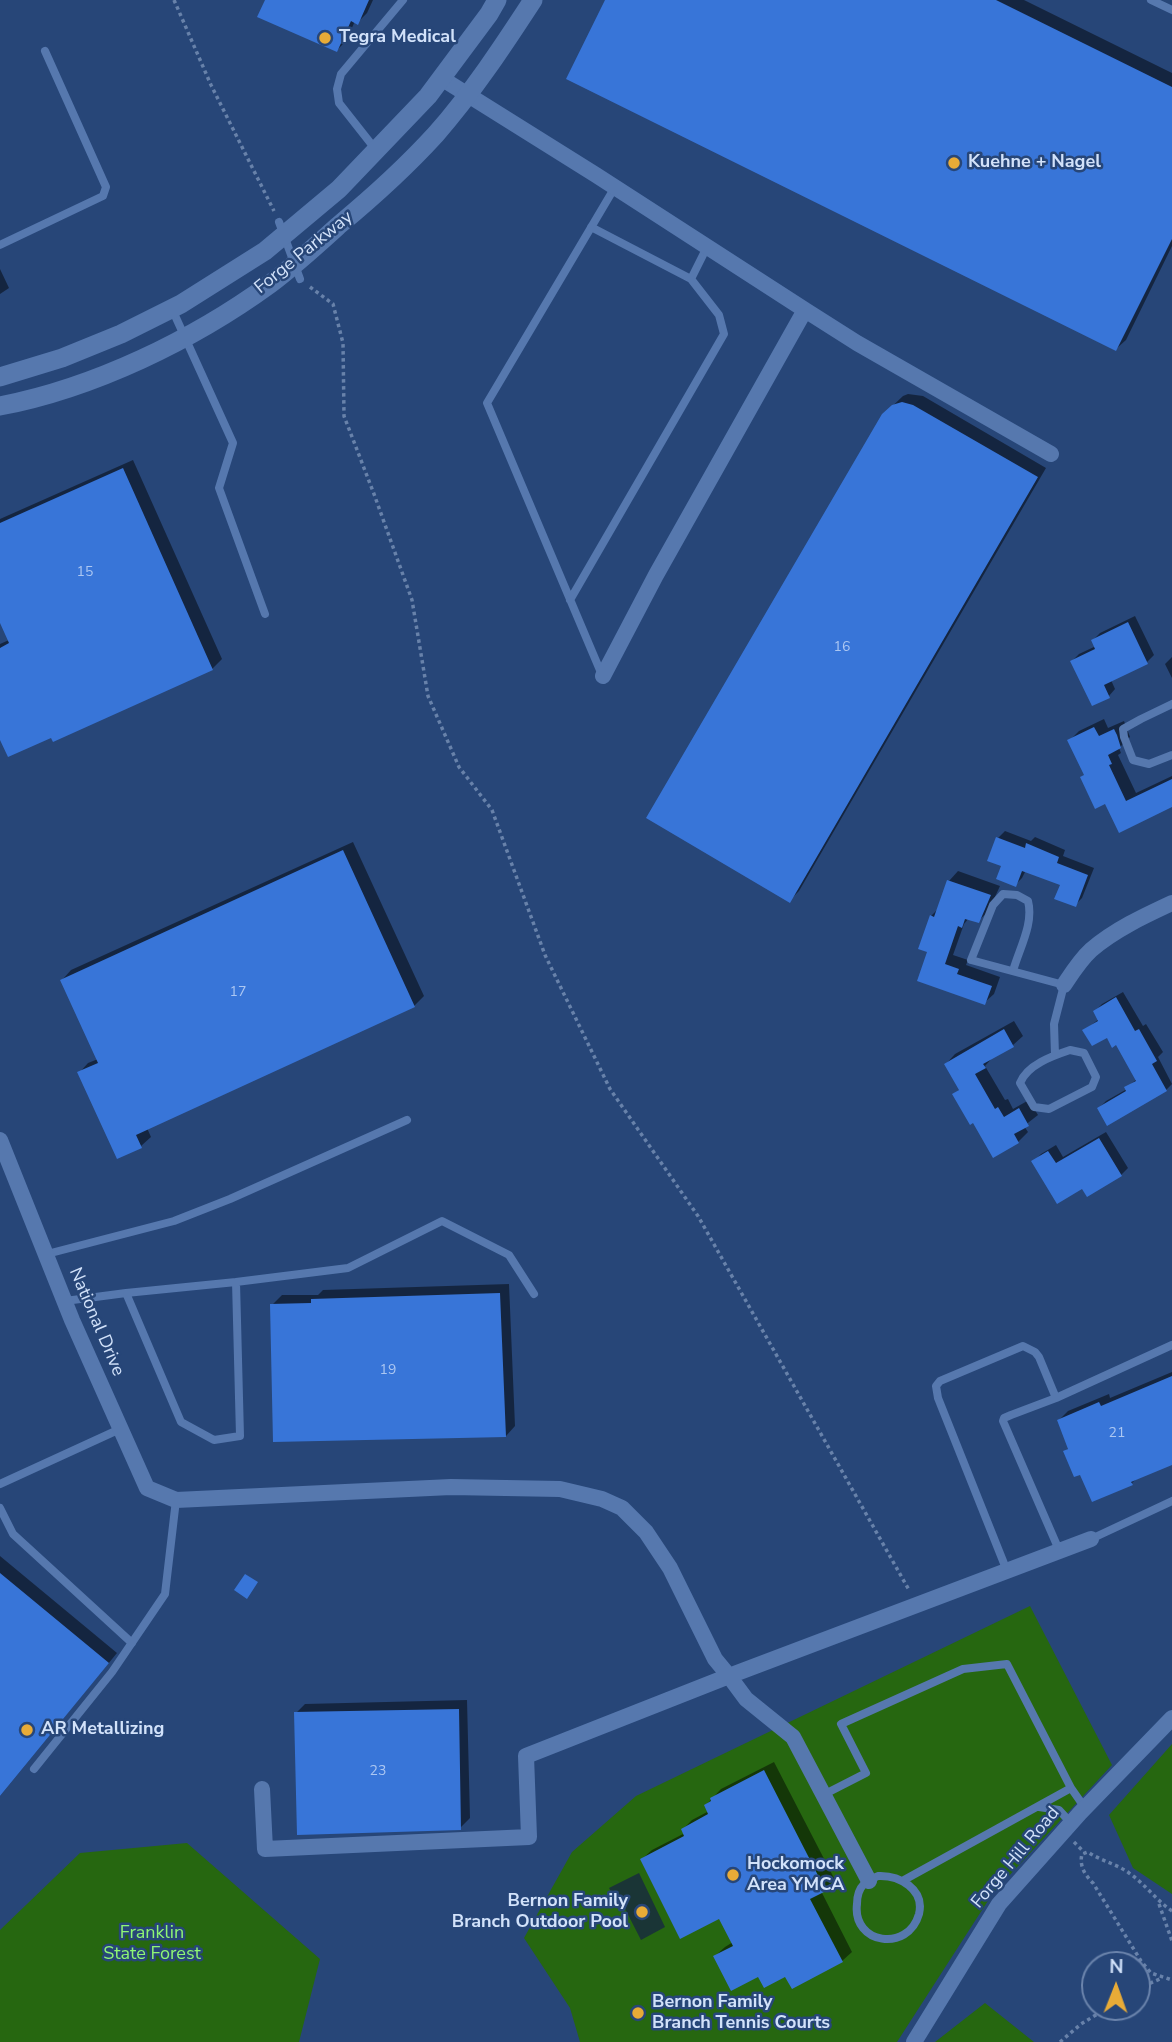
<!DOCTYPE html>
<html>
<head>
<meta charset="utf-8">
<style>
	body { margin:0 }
	#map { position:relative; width:1172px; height:2042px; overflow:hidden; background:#274678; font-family:"Nunito Sans",sans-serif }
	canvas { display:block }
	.north { position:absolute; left:1081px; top:1951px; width:70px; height:70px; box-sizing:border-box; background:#274678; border:2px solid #6b84ac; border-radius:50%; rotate:1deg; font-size:19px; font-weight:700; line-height:28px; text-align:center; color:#d2e2fa }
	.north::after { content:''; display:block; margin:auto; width:24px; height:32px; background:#e8ab37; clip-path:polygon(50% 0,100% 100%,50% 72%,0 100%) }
</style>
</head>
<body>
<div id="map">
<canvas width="1172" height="2042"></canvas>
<div class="north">N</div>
</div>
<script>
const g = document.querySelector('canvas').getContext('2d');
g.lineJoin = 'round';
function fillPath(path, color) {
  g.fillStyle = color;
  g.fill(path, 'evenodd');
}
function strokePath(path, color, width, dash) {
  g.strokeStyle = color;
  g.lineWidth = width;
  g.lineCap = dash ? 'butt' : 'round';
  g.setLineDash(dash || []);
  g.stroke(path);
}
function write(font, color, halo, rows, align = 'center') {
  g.font = font + ' "Nunito Sans",sans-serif';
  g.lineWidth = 5;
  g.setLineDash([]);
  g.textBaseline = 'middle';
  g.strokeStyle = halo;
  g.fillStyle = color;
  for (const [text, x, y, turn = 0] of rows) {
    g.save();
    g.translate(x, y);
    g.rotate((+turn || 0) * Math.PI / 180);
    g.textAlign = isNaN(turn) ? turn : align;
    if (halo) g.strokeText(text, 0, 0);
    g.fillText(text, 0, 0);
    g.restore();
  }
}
const green = new Path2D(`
	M1030,1606L1112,1765L993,1893L897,2042H580L570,2008L524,1938L572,1852L636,1796Z
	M1172,1744V1894L1133,1868L1109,1815Z
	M187,1843L320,1959L299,2042H0V1930L80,1853Z
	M985,2003L1034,2042H935Z`);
const water = new Path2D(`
	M639,1873L665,1927L641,1940L618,1895L614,1897L609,1888Z`);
const shadow = new Path2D(`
	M267,0H373L367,13L358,22L355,21L346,41L337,50Z
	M607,0H1024L1172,73V246L1126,340L1116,349Z
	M0,269L9,288L0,294Z
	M908,394L923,396L1046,468L799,891L790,900L883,415L903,396Z
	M133,460L222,659L212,669L52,735L0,736V644L9,640L0,619V519Z
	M1135,616L1154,655L1147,662L1111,680L1115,689L1109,696L1072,661L1079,654L1096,646L1093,640L1100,633Z
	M1172,657V678L1165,664Z
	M1104,719L1108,728L1124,721L1130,737L1119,748L1121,753L1118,755L1136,793L1172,776V806L1106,802L1086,774L1070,740L1079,731Z
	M1005,831L1031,841L1035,837L1065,850L1063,856L1094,868L1082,898L1075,905L1062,884L1026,870L1022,878L1015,885L1003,865L998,838Z
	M353,842L424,996L414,1006L147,1128L151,1137L141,1146L79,1073L88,1063L98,1059L62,980L71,970Z
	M958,871L1000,886L988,912L978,921L969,918L964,924L953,955L968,960L966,965L1000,977L994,994L984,1003L930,951L931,916L939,908L949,881Z
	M1123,992L1143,1026L1146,1024L1163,1052L1158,1057L1172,1084L1166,1090L1099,1108L1106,1101L1127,1089L1126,1088L1137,1079L1117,1043L1107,1035L1085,1030L1099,1019L1095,1011L1102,1004Z
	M1014,1021L1023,1036L1013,1045L994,1056L985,1066L1005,1100L1008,1099L1013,1109L1029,1100L1038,1115L1024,1126L1028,1132L1018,1142L994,1156L974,1121L954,1094L960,1089L946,1064L955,1054Z
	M1106,1132L1128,1168L1121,1175L1083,1187L1034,1161L1041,1154L1056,1145L1063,1157Z
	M509,1284L515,1426L506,1436L272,1305L282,1295H318L323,1290Z
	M1172,1372V1463L1138,1477L1132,1483L1081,1472L1065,1451L1070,1447L1059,1420L1068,1411L1109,1394L1110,1398Z
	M0,1556L117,1653L0,1796Z
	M467,1700L470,1818L460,1828L296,1713L305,1704Z
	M774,1762L835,1880L821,1891L852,1952L842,1961L786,1974L759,1975L715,1956L725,1947L733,1942L720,1916L642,1859L652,1850L685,1833L683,1829L692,1820L709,1811L706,1805L721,1789Z`);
const building = new Path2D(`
	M265,0H369L358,25L351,21L337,52L257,17Z
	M605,0H996L1172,87V239L1116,351L566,79Z
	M902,402L913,405L1038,477L790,903L646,818L882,414L892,405Z
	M123,468L213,670L53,742L51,738L8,757L0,740V648L9,643L0,623V523Z
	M1128,622L1148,664L1104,685L1110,698L1092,706L1070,661L1095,649L1091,640Z
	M1094,727L1099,736L1114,729L1117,735L1121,748L1108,755L1112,764L1109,765L1126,801L1172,779V807L1119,833L1105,804L1095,809L1080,777L1084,775L1067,740Z
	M996,837L1025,848L1026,843L1059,857L1057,863L1088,875L1076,907L1054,899L1060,885L1022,871L1016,887L996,879L1001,866L987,861Z
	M343,850L415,1007L136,1135L142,1148L117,1159L77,1072L98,1063L60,980Z
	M947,880L991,895L979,923L965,919L962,928L958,926L945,964L959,969L957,974L992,986L985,1005L917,981L927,952L918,949L930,915L934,917Z
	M1116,997L1135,1031L1139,1029L1157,1061L1152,1064L1167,1091L1107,1126L1097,1108L1126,1091L1124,1087L1136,1081L1116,1045L1112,1048L1107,1038L1092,1046L1082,1030L1098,1021L1093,1011Z
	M1004,1029L1014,1047L983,1064L986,1068L975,1074L995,1109L998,1107L1004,1117L1019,1108L1029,1126L1014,1134L1019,1143L993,1158L973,1123L970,1125L952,1094L959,1090L944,1064Z
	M1099,1138L1122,1176L1087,1197L1082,1189L1057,1204L1031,1161L1048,1151L1056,1163Z
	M500,1293L506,1437L273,1442L270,1304L311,1303V1299Z
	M1172,1376V1465L1131,1482L1133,1485L1092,1502L1080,1475L1074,1477L1063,1451L1068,1449L1057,1420L1099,1402L1101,1406Z
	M0,1573L109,1663L0,1796Z
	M245,1574L258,1582L247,1599L234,1590Z
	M459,1709L461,1830L297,1835L294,1712Z
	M764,1770L826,1891L810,1899L843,1962L792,1989L785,1977L764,1988L758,1977L731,1991L713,1956L733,1946L719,1919L680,1939L640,1859L684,1836L681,1829L708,1814L704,1805L711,1801L710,1798Z`);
const path = new Path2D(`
	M174,0L211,85L274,211
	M310,287L333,304L343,343L344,416L374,494L412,600L428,696L459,767L492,810L545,955L610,1089L698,1216L909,1590
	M1074,1842L1085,1853
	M1159,1904L1172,1941
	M1172,1911C1156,1900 1145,1884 1129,1873C1117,1864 1101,1861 1088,1852L1082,1854C1079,1866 1085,1875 1093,1883L1141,1961L1151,1973L1172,1980
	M1137,1989L1162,1978
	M1060,2042L1081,2024L1109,2007`);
const service = new Path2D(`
	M1151,0L1172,10
	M376,150L339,103L337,89L341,74L403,0
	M279,222L300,279
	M591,227L691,279
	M0,245L103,196L106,187L45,51
	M172,309L233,443L219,488L265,614
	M570,600L724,334L719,315L691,279L707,247
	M602,675L487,403L615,187
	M1172,704L1141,719L1123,729L1124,737L1133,760L1149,764L1172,755
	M1013,971C1019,949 1034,924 1028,901L1017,895L1003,894L993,905L971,960L1064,985L1054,1024L1055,1055
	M1070,1050L1084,1053L1096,1077L1092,1087L1049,1109L1034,1107L1020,1083C1027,1065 1052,1056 1070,1050Z
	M47,1254L174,1221L230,1199L407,1120
	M126,1293L236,1282
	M65,1301L126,1293L181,1422L214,1440L240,1436L236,1282L348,1268L442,1221L509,1255L534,1294
	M1056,1398L1011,1415L1004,1418L1003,1421L1059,1550
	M0,1484L120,1429
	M0,1508L13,1534L132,1643
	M1091,1539L1172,1501
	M1007,1571L938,1398L936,1386L940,1381L1023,1346L1035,1352L1039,1357L1056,1398L1172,1345
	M34,1769L112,1672L165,1594L176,1500
	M1071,1788L1085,1808
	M823,1795L866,1773L841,1724L963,1669L1007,1664L1071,1788L904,1880
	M1039,1807L1059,1810L1071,1823
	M878,1876C899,1875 925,1889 919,1914C908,1953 852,1944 857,1904C857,1897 859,1889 864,1884C867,1881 874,1878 878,1876Z`);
const minor = new Path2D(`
	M441,78L596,175L805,310
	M603,676L656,575L805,310L857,343L1051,454
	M1064,985C1072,973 1080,960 1091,950C1114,930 1144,916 1172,903
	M0,1140L72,1320L147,1488L176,1500L451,1487L560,1489L602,1499L622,1508L646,1532L670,1568L715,1659L729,1676L526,1756L529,1837L265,1849L262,1789
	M869,1881L793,1737L746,1699L729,1676L1091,1539
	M914,2042L999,1904L1080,1813L1172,1718`);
const tertiary = new Path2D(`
	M0,377L62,358L121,334L181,304L265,251L339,189L428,96L489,14L497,0
	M0,406C94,388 193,340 270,284C294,266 317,245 339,225C374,196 405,168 436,134C472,93 503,46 533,0`);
const markers = [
	[325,38,7,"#e8ab37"],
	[954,163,7,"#e8ab37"],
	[27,1730,7,"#e8ab37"],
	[733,1875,7,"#e8ab37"],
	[642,1912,7,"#e8ab37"],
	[638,2013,7,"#e8ab37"]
];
const numberNames = [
	["15",85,573],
	["16",842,648],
	["17",238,993],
	["19",388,1371],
	["21",1117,1434],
	["23",378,1772]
];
const poiNames = [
	["Tegra Medical",339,38],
	["Kuehne + Nagel",968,163],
	["AR Metallizing",41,1730],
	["Hockomock",747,1865],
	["Area YMCA",747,1886],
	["Bernon Family",628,1902,"right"],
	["Branch Outdoor Pool",628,1923,"right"],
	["Bernon Family",652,2003],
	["Branch Tennis Courts",652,2024]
];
const streetNames = [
	["Forge Parkway",304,253,-39],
	["National Drive",96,1322,67],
	["Forge Hill Road",1016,1858,-50]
];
const parkNames = [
	["Franklin",152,1934],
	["State Forest",152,1955]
];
fillPath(green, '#266710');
fillPath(water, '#1a3536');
fillPath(shadow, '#0007');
fillPath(building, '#3875d8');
strokePath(path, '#6882aa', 3.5, [3.5, 3.5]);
strokePath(service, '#5678ae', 8);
strokePath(minor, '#5678ae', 16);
strokePath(tertiary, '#5678ae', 19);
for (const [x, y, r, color] of markers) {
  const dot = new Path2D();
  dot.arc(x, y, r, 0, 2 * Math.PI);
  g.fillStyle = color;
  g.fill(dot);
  strokePath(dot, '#274678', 2.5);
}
write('14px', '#acc7f2', null, numberNames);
write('bold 18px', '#d2e2fa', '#274678', poiNames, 'left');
write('18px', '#d2e2fa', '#274678', streetNames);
write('18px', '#8ff674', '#274678', parkNames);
</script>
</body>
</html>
